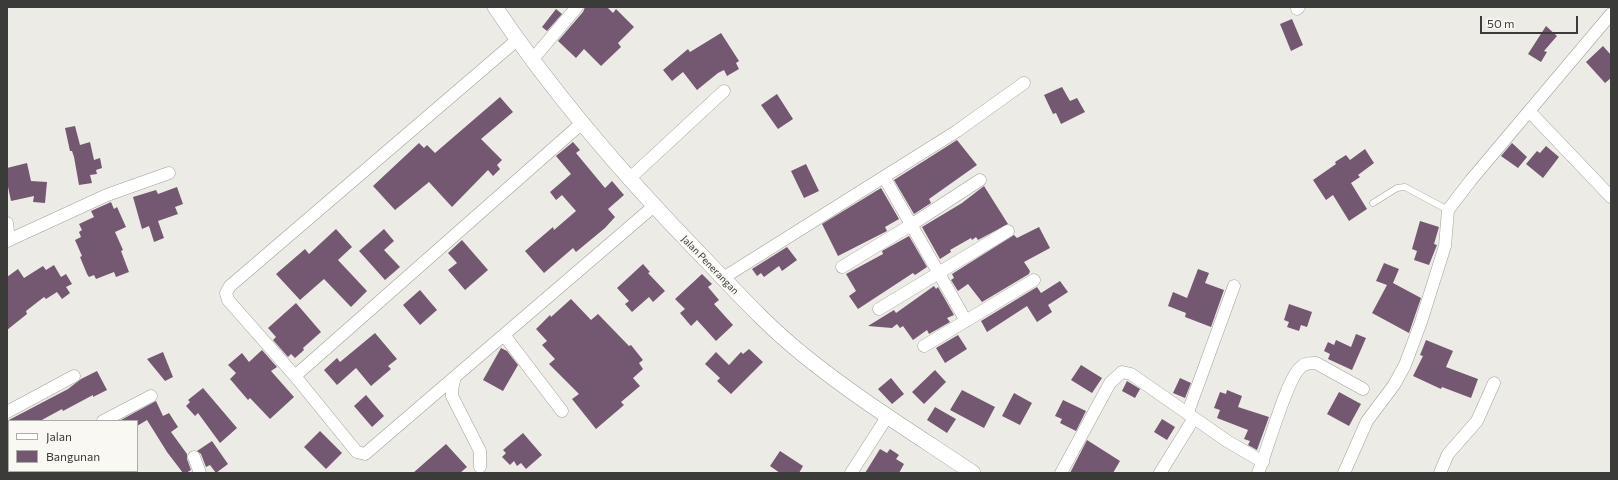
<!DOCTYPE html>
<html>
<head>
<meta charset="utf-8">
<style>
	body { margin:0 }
	#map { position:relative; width:1618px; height:480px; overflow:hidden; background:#ecebe5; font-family:Commissioner,sans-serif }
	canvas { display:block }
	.frame { position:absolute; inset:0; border:8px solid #3b3b39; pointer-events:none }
	.legend { position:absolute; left:8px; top:420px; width:130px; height:52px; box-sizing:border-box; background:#f9f8f2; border:1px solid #adaca8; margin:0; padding:5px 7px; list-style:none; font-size:12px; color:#3b3b39 }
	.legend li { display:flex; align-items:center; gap:8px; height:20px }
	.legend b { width:20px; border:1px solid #adaca8 }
	.scale { position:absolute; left:1480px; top:16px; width:98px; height:18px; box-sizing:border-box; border:2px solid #3b3b39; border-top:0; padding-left:5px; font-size:12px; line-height:14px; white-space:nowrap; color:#3b3b39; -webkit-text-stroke:3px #f9f8f2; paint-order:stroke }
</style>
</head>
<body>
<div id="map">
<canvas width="1618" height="480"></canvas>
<div class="frame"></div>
<ul class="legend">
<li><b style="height:5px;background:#fff"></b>Jalan</li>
<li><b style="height:11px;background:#745871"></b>Bangunan</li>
</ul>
<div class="scale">50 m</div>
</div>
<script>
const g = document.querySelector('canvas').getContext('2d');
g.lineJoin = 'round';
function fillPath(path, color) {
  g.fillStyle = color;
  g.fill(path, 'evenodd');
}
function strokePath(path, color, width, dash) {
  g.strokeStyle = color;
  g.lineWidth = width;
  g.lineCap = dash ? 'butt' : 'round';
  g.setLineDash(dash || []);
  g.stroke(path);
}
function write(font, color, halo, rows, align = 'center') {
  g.font = font + ' Commissioner,sans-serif';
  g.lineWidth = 4;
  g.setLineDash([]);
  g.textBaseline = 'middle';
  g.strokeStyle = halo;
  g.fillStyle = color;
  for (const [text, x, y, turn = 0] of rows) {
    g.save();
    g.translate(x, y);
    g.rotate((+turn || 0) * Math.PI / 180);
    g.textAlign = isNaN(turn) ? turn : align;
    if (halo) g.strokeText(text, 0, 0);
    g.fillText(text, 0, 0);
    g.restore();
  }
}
const building = new Path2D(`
	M585,7H607L613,13L616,9L634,27L618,43L621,47L601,66L584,49L576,58L558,41L583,12Z
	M556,9L562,14L547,31L542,27Z
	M1292,19L1303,45L1291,51L1280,24Z
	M1546,26L1557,36L1544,51L1547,52L1541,62L1528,54Z
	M721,33L739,61L736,63L739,69L727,76L724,70L718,73L697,90L683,72L672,81L663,70L688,49L690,52Z
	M1603,46L1611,55V78L1605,83L1586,62Z
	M1062,87L1070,101L1077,98L1085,112L1061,124L1056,113L1053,114L1044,95Z
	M777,94L793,119L778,129L761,105Z
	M500,97L513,112L481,139L502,160L497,165L500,169L493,176L488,170L452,207L429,182L395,210L373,186L419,143L424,148L427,145L435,153Z
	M75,126L80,145L90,142L94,160L100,158L102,168L96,170L97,174L90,175L92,183L79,185L74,157L72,151H70L65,128Z
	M957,140L977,165L929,199L931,203L914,214L894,180Z
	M573,142L580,150L576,153L605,188L612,181L624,195L608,209L615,217L605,228L576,252L573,248L544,273L525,251L553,227L554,230L576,211L562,195L556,200L550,192L571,174L556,156Z
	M1512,143L1527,157L1518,168L1501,156Z
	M1546,146L1559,157L1543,178L1526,164L1537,151L1540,153Z
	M1365,149L1374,163L1358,175L1360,177L1351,183L1367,209L1349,221L1333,195L1326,200L1313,180L1336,164L1335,162L1346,155L1350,160Z
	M27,163L31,181L47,182L45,203L33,202L34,196L11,201L7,182V168Z
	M806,164L819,191L804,198L791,171Z
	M984,186L1008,224L978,240L976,237L972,240L971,238L950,250L951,252L940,259L922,227L962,203Z
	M177,187L183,204L175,207L178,214L158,221L164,238L154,242L149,226L142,229L133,197L156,190L158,194Z
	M881,188L899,219L885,227L887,231L838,256L822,224Z
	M111,202L114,209L117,207L126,227L115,232L123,250L121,251L129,272L116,277L114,272L96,279L94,275L89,277L87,274L80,257L82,256L75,240L81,237L79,232L82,230L79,224L94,217L91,211Z
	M1420,221L1439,227L1434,244L1437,245L1429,265L1414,260L1417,251L1412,249Z
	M1039,227L1050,248L1024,262L1030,271L1029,274L982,302L968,284L958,291L951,280L954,278L952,274L1014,235L1017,238Z
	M336,229L352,247L338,260L367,291L351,307L324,279L300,300L276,274L305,249L309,254Z
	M384,229L394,241L384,250L400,267L385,280L359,251Z
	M909,236L927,267L915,275L913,273L858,309L849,296L856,291L846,274L883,254L882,251Z
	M462,240L488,270L465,290L448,270L457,263L448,253Z
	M787,247L797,260L782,271L779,266L764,277L761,273L757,276L752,269Z
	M1384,263L1399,269L1393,283L1421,298L1409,333L1372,313L1387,285L1376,281Z
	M643,264L650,272L648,273L665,291L653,302L649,297L632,312L625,304L629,301L617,288Z
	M54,265L61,277L66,274L72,284L66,287L70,293L62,299L57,292L46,299L44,297L26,311L27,314L7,330V277L18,269L24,278L43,266L46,270Z
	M1198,269L1209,273L1205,283L1224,290L1211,327L1185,317L1186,313L1168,306L1173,292L1187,298Z
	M702,274L712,284L708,287L719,300L714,304L733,325L716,341L697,320L691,326L680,313L685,309L675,299Z
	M1060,281L1068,292L1048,305L1052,312L1037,322L1027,306L987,332L981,321L1037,287L1041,293Z
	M934,286L936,289L938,287L954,315L947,318L950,322L929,334L927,330L913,340L903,326L900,328L897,324L892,328L868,326L894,310L896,313Z
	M420,290L437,310L420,325L403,305Z
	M571,299L591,320L598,314L629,346L631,345L643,360L639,363L643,369L633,378L640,386L621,402L624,405L596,429L572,399L579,394L549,364L555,359L542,345L547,341L536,329L550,315L551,317Z
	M296,303L321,332L303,348L304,350L295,358L291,354L288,357L273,340L276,337L268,328Z
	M1289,304L1312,312L1307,327L1301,325L1299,331L1287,327L1289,322L1284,320Z
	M375,333L397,359L388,366L391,369L371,386L356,368L337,385L324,370L337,358L340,362Z
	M1356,334L1366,338L1352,370L1328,359L1330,354L1324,351L1328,342L1334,345L1336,340L1351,347Z
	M958,335L967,349L945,363L936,348Z
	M1426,340L1453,351L1446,367L1478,379L1471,398L1442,387L1441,389L1413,376L1423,356L1420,355Z
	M501,348L507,351L518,365L503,391L483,380Z
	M749,349L763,362L731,394L717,381L720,378L705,364L716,352L729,365L741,352L743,354Z
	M262,350L277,367L271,371L294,397L270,419L250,398L248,400L230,379L236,373L228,365L242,353L249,362Z
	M163,352L173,377L165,381L147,359Z
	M1081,365L1102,378L1092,393L1071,380Z
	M935,370L946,382L924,404L912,392Z
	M97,371L107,390L93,397V395L63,411L62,409L40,421H7L68,389L81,379Z
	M891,378L904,394L892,404L878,389Z
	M1180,378L1191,383L1185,398L1173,393Z
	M1127,381L1140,389L1135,398L1122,391Z
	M203,388L237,428L220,443L198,413L195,416L186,406L190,402L188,400Z
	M962,390L995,407L984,428L950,410Z
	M1227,390L1242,396L1238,407L1269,417L1257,450L1248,445L1250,441L1244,439L1248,430L1217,418L1220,410L1214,408L1220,392L1226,394Z
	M1339,392L1361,404L1349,426L1327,414Z
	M1014,393L1032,403L1020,425L1002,416Z
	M366,395L384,416L372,427L354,406Z
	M1063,400L1086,411L1076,431L1060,423L1062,419L1055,416Z
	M156,401L163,416L169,413L178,427L171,432L187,454V459L191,470L186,473H183L167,452L147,420L137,426V421H119Z
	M935,407L956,419L947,433L927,420Z
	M1162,419L1175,427L1167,440L1154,432Z
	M320,431L342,453L326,469L304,447Z
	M523,433L542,455L526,469L521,463L517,466L514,461L510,465L502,457L506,453L503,450Z
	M1087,440L1120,461L1113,473H1070Z
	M212,441L228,464L216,473L210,465L206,467L201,454L197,451Z
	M446,444L467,467L460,473H413Z
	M880,449L887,453L890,449L899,455L896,459L904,464L899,473H865Z
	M780,451L803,466L799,473H780L770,466Z`);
const service = new Path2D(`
	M1373,203L1397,188L1405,187L1448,210`);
const minor = new Path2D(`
	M1297,9L1299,7
	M517,40L230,286L226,293L228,300L295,376L351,445L357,452L365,454L654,206
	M532,60L577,7
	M1529,111L1611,197
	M884,177L966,321
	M629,179L724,91
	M7,223L9,240
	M7,241L107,195L169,173
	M842,267L911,225L980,180
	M723,278L957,131L1024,83
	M879,309L1008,231
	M504,335L562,411
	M924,346L1034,280
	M295,376L582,123
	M455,377L452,389V396L480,451V467
	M7,412L74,376
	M1188,412L1234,286
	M103,421L151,396
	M194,457L200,473
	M7,471L9,470
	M851,473L887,417
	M1061,473L1110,383L1122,372L1131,374L1227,441L1263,462
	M1160,473L1194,418
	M1258,473C1267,452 1287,377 1301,367C1305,363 1310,363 1316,363L1363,389
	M1344,473L1367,421L1394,385L1405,365L1421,322L1445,246L1448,210L1471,180L1611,14
	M1440,473L1448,454L1477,421L1494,383`);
const tertiary = new Path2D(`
	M495,7C555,96 625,177 700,254C733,288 764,323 801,353C856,398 915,434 973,473`);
const streetNames = [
	["Jalan Penerangan",710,265,46]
];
fillPath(building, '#745871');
strokePath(service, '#a1a09a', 7);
strokePath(minor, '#a1a09a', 13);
strokePath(tertiary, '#a1a09a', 16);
strokePath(service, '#fff', 6);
strokePath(minor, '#fff', 12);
strokePath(tertiary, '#fff', 15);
write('10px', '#3b3b39', '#f9f8f2', streetNames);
</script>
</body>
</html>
